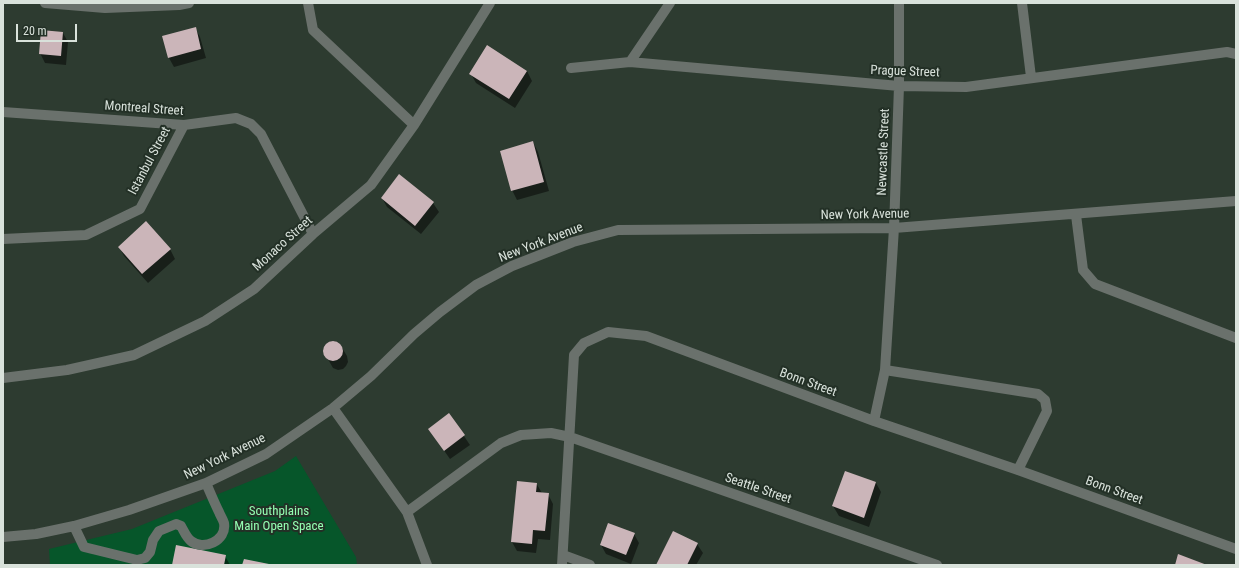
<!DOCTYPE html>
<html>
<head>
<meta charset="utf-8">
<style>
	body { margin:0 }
	#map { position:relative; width:1239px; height:568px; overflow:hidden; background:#2d3b30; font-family:"Roboto Condensed",sans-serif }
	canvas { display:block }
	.frame { position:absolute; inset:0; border:4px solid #d9e2db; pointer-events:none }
	.scale { position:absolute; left:16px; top:24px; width:61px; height:18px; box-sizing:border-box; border:2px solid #d9e2db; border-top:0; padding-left:5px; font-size:12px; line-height:14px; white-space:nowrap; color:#d9e2db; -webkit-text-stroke:3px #233026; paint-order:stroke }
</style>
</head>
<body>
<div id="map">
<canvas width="1239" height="568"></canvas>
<div class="frame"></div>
<div class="scale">20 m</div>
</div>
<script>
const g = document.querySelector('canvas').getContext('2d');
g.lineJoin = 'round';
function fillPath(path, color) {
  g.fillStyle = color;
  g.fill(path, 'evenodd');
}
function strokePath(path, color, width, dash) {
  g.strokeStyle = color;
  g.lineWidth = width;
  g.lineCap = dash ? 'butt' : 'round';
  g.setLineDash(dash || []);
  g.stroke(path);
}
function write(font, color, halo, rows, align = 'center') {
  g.font = font + ' "Roboto Condensed",sans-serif';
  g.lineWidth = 4;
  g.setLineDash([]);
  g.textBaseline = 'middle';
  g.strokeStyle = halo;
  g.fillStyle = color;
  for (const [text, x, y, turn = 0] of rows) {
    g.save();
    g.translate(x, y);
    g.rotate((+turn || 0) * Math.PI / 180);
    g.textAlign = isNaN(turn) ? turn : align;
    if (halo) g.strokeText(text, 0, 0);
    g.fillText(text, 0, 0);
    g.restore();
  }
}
const green = new Path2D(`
	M296,456L356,557L357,565H50L49,549L132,529L275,471Z`);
const shadow = new Path2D(`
	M195,28L200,37L206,58L174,67L169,58L163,37Z
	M63,33L68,42L66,65L45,63L40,53Z
	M527,71L532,81L515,108L476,83L471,74Z
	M533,142L538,152L549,191L517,200L512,190Z
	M399,175L433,203L439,212L421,234L387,207L382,198Z
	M119,247L170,249L175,259L148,283L124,256Z
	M334,341L339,343L347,356L348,362L346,366L343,369L338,370L333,368L325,354L324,350L325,345L329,342Z
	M449,414L470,445L450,459L429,429Z
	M846,472L876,483L881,492L869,527L839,516L833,506Z
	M517,482L536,483L542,493L548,494L553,504L550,540L538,539L536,553L517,551L512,542Z
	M634,534L639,543L631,564L606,554L601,545Z
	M697,544L703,553L696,565H657Z
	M225,556L230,565H173Z`);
const building = new Path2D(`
	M196,27L201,49L168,58L162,36Z
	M41,30L63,32L61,56L39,54Z
	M487,45L527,71L509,99L469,74Z
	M533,141L544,182L511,191L500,151Z
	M399,174L434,202L415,226L381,198Z
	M146,221L171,249L142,274L118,247Z
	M323 351a10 10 0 1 1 20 0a10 10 0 1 1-20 0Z
	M449,413L465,435L444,451L428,429Z
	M845,471L876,482L864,518L832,506Z
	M517,481L537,483L536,492L549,493L545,531L533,530L532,544L511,542Z
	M608,523L635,533L626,555L600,545Z
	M673,531L698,543L687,565H656Z
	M176,545L226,555L224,565H172Z
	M1178,554L1207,565H1175Z
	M244,559L269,564V565H242Z`);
const minor = new Path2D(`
	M45,3L105,8L179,5L189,3
	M308,3L313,30L414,125
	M1022,3L1031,77
	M630,62L670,3
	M571,68L630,62L899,86L966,87L1227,52L1236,54
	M3,112L184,125L236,118L251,124L261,134L313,234
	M1076,215L1083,270L1095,284L1236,338
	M3,239L86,235L140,209L184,125
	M885,370L1038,394L1045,400L1047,411L1018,470
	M3,378L67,370L134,355L205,321L254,289L313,234L371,185L414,125L490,3
	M333,408L407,512L427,565
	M874,421L885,370L894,228L899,86V3
	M407,512L501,443L521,435L551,433L570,437L937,565
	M74,526L84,547L137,560L145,558L150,552L153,540L159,531L176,524L181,526C184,531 186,537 191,541C203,551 227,541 224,523C223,519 220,515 219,512C214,502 210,492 206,483
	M3,537L36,534L74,526L129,510L206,483L266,454L333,408L371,376L414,334L440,312L476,285L512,266L573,242L618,230L894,228L1236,201
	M563,555L590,565
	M562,565L574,355L584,343L608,332L646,336L874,421L1018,470L1236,549`);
const streetNames = [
	["Prague Street",905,72,2],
	["Montreal Street",144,109,4],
	["Newcastle Street",884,152,-88],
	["Istanbul Street",150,161,-62],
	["New York Avenue",865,215,-1],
	["New York Avenue",541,243,-21],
	["Monaco Street",283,244,-42],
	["Bonn Street",808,383,20],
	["New York Avenue",225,457,-26],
	["Seattle Street",758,489,19],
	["Bonn Street",1114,491,20]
];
const parkNames = [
	["Southplains",279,512],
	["Main Open Space",279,527]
];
fillPath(green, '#06562a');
fillPath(shadow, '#0007');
fillPath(building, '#cbb5b9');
strokePath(minor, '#6a716c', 10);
write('13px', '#d9e2db', '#233026', streetNames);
write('13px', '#94feb2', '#233026', parkNames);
</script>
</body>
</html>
